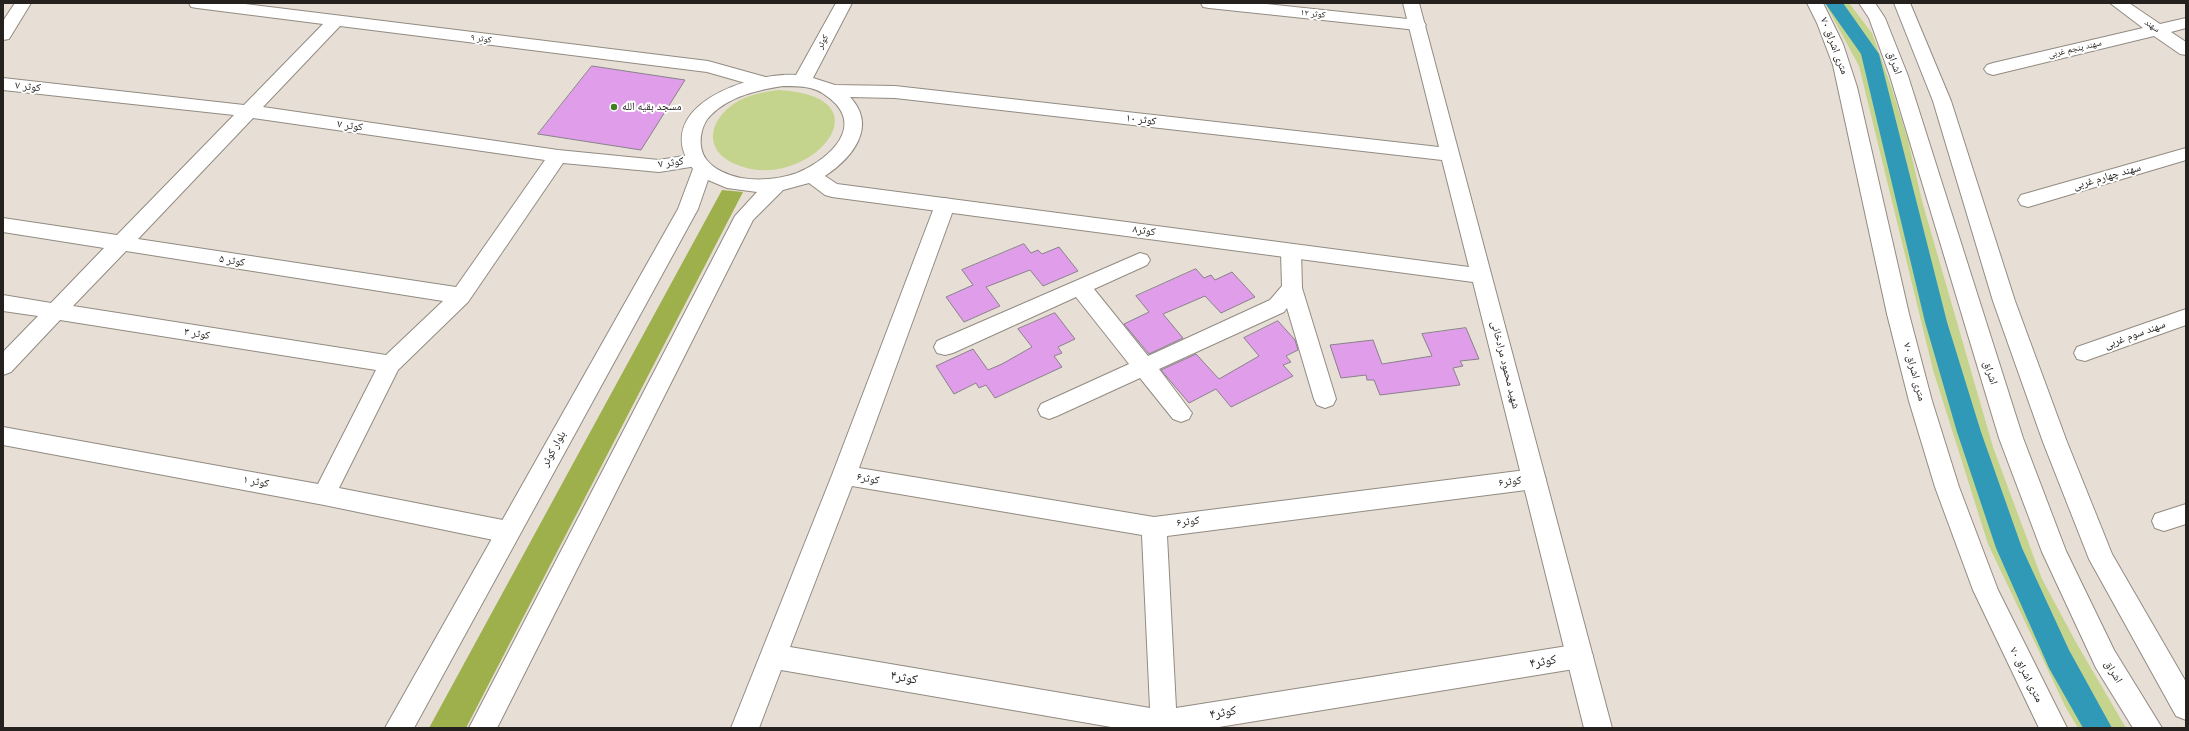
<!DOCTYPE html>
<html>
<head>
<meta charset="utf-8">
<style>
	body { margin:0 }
	#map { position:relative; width:2189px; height:731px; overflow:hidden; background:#e7dfd6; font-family:"DM Sans",sans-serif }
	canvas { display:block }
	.frame { position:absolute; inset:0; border:4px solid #24211e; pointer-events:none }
</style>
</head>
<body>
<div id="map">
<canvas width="2189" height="731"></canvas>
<div class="frame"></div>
</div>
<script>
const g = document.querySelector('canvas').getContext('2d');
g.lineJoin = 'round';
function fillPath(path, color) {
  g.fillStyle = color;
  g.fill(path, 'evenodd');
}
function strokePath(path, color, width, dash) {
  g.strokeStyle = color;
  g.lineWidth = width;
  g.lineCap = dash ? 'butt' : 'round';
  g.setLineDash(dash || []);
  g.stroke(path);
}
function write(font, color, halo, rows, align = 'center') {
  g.font = font + ' "DM Sans","Noto Naskh Arabic",sans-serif';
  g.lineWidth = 4;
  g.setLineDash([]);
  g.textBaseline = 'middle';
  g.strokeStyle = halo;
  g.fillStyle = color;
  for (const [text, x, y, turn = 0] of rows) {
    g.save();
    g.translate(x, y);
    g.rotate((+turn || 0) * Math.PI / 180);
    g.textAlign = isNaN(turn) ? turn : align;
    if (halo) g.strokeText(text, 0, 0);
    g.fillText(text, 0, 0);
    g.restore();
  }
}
const green = new Path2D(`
	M1825,3H1849L1872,33L1891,86L1908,140L1922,201L1993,447L2042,579L2077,644L2126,728H2078L2066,708L1988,544L1933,370L1859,66Z
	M778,90C896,96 805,196 735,164C699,148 712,115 740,100C752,94 765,92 778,90Z`);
const forest = new Path2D(`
	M722,190L743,192L466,728H429Z`);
const canal = new Path2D(`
	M1825,3H1843L1879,54L1947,322L1981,432L2022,548L2069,650L2112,728H2083L2049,668L1996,548L1957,432L1925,322L1861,54Z`);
const building = new Path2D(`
	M592,66L685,80L641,150L538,134Z
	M1024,244L1031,253L1038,250L1042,254L1059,247L1078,271L1043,286L1030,270L986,287L1000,306L964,322L946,297L973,285L962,270Z
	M1196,269L1204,278L1211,275L1215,280L1232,272L1255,297L1221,313L1205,296L1163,314L1183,338L1149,354L1124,324L1149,312L1136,296Z
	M1055,313L1075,339L1058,347L1062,353L1054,356L1062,367L995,398L986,385L979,388L976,383L954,394L936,366L973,349L988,370L1002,364L1032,347L1018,329Z
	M1278,321L1295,340L1298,350L1286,356L1291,362L1283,365L1293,376L1231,407L1216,389L1189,403L1161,370L1196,354L1219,379L1259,356L1244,338Z
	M1466,328L1479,359L1460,361L1463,366L1453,368L1460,385L1380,395L1374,380H1367L1366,375L1341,378L1330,345L1373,340L1382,364L1432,356L1422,334Z`);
const street = new Path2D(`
	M15,3H31L9,39L3,40V21Z
	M189,3H237L708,61L769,78L772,82L769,86L763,88L707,72L340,26L263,107L558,150L659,160L696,154L703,155L706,160L703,165L659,172L563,163L468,302L398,370L339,488L508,521L517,525L520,532L517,539L508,543L324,505L3,445V427L318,484L376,370L60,320L11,372L3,375V352L38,316L3,311V295L51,303L104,248L3,232V218L117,235L234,115L3,90V78L244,105L323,24L197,8L191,7ZM253,118L545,160L456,287L138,239ZM126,251L443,301L386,355L73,306Z
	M1201,3H1257L1417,20L1423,21L1426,25L1423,29L1417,30L1209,8L1203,7Z
	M1894,3H1910L1951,101L2015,301L2067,442L2112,554L2186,682V720L2176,716L2089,559L2043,442L1993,301L1933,101Z
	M2110,3H2129L2160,24L2186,18V28L2171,32L2186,42V55L2180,54L2154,36L1993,75L1987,73L1984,69L1987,65L1993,63L2143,28Z
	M2186,148V160L2028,207L2021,205L2018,200L2021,195Z
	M945,198L952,200L955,205L859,468L1154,517L1534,469L1542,472L1546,479L1542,486L1534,489L1167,536L1176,708L1580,644L1589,647L1593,656L1589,665L1580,668L1213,728H1117L781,670L759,728H731L832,475L935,205L938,200ZM852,486L1142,535L1150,708L790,647Z
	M1291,244L1298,246L1301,251L1302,288L1336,399L1333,405L1325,408L1317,405L1314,399L1287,308L1284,312L1159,369L1192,413L1189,419L1181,422L1173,419L1140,378L1057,416L1049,419L1041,416L1038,410L1041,404L1129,364L1076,297L953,353L945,355L937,353L934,347L937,341L1140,253L1147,255L1150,260L1147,265L1094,289L1148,356L1270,300L1282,286L1281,251L1284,246Z
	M2186,309V325L2085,361L2077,359L2074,353L2077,347Z
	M2186,504V524L2164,531L2155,528L2152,521L2155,514Z`);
const secondary = new Path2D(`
	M836,3H852L813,78L835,85L895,86L1439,147L1403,3H1419L1612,728H1584L1473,282L832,197L825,195L809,183L783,190L753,220L497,728H469L735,216L757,192L727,188L708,180L698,209L414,728H385L678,209L693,169C648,107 750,72 796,75ZM783,86C792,86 801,86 810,88C820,90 829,97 836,104C862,133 822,163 797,173C780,179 759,181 741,178C729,176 713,169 706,159C697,147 700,125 711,115C730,96 758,90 783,86ZM850,97L895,98L1442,160L1469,267L837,184L825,176C852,158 878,127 850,97Z
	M1807,3H1823L1843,44L1857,87L1909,314L1932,401L1959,487L1998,590L2067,728H2039L1973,590L1935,487L1909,401L1887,314L1833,65L1817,23Z
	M1859,3H1875L1885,18L1908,76L2023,438L2066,551L2114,650L2162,728H2133L2096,668L2042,552L1999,438L1890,76L1869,18Z`);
const markers = [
	[614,107,4,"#3f8122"]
];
const farStreetnames = [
	["کوثر ۱۲",1313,14,6],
	["سهند",2152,26,34],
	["کوثر ۹",481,39,7],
	["کوثر",823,42,-62],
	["سهند پنجم غربی",2075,49,-13]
];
const streetNames = [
	["۷۰ متری اشراق",1834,46,69],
	["اشراق",1894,63,70],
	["کوثر ۷",28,87,6],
	["کوثر ۱۰",1141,120,7],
	["کوثر ۷",350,126,8],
	["کوثر ۷",671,163,-7],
	["سهند چهارم غربی",2107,177,-16],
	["کوثر۸",1144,231,8],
	["کوثر ۵",232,261,9],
	["کوثر ۳",197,334,9],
	["سهند سوم غربی",2135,335,-20],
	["شهید محمود مرادخانی",1505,365,76],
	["۷۰ متری اشراق",1914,372,75],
	["اشراق",1990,373,72],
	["بلوار کوثر",554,449,-61],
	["کوثر۶",868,479,10],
	["کوثر ۱",256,482,10],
	["کوثر۶",1510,482,-7],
	["کوثر۶",1188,522,-7],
	["اشراق",2113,672,59],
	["۷۰ متری اشراق",2026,675,63]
];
const poiNames = [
	["مسجد بقیه الله",622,107]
];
const nearStreetnames = [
	["کوثر۴",1543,662,-9],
	["کوثر۴",904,678,10],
	["کوثر۴",1223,713,-9]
];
fillPath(green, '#c5d48d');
fillPath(forest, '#9db04c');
fillPath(canal, '#3099b8');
fillPath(building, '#e09dea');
strokePath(building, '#888189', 1);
strokePath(street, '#928b82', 2);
strokePath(secondary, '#928b82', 2);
fillPath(street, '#fff');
fillPath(secondary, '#fff');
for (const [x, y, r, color] of markers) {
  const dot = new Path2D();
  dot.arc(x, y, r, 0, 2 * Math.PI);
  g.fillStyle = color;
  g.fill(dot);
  strokePath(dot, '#fff', 1.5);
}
write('9px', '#24211e', '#fff', farStreetnames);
write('11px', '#24211e', '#fff', streetNames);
write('11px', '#24211e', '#fff', poiNames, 'left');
write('13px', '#24211e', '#fff', nearStreetnames);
</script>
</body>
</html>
